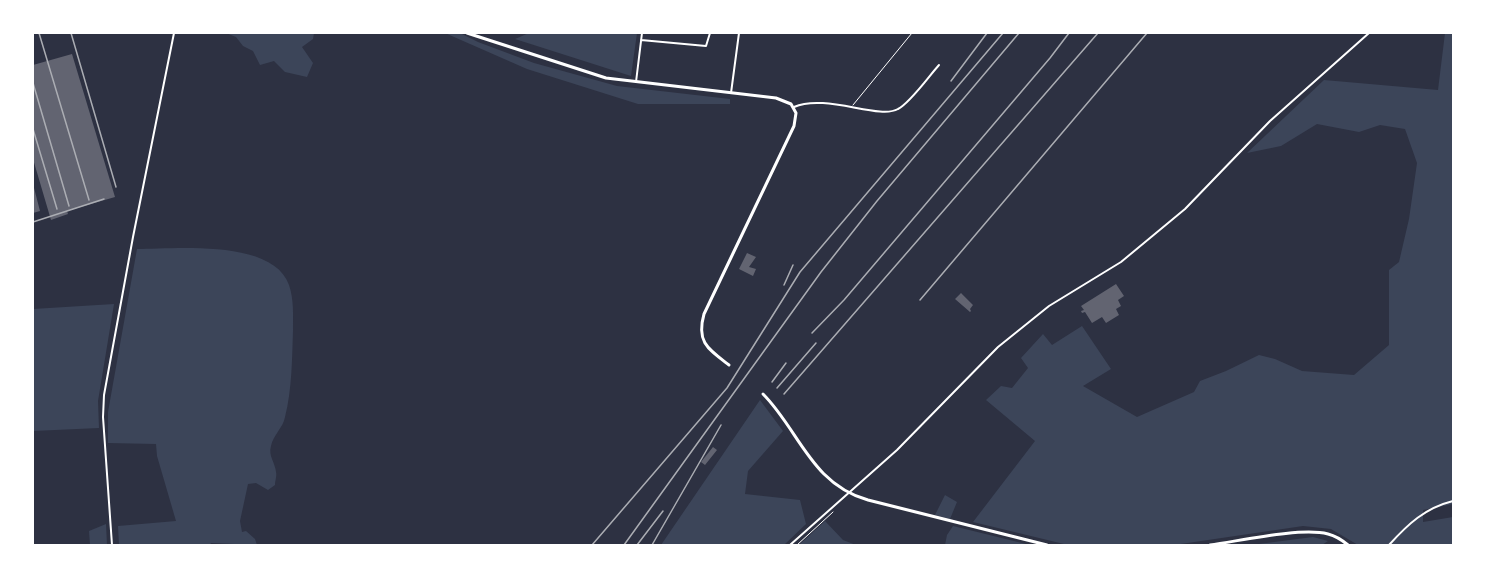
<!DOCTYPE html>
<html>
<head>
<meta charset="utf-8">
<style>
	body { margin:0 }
	#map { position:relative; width:1486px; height:578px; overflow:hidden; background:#2d3142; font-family:"Open Sans",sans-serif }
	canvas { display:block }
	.frame { position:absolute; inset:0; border:34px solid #fff; pointer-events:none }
</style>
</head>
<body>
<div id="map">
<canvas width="1486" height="578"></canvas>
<div class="frame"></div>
</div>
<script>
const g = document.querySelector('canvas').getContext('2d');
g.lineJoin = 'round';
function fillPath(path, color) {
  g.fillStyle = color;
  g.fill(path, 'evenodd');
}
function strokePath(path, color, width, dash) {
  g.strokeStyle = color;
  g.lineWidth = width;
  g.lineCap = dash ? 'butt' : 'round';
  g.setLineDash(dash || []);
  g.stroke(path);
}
const green = new Path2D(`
	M226,33H314L313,39L302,47L313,63L307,77L285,72L274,61L260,65L253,51L243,46L236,37Z
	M445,33H460L478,42L534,63L617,86L730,99V104H638L527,69Z
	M529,33H637L631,76L515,39Z
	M1445,33H1453V504L1423,510V522L1453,517V545H1358L1331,529L1303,526L1174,545H1068L973,522L1035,441L986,400L1001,386L1012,388L1028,368L1021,358L1043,334L1052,345L1082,326L1111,369L1083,386L1137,417L1194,392L1200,381L1226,371L1259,355L1275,359L1302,371L1354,375L1389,345V270L1399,262L1409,219L1417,163L1405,129L1380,125L1359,132L1317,124L1281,146L1247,153L1324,80L1438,90Z
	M137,249C176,249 273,239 289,285C294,299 293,316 293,330C292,359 292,389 285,417C283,428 273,435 271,446C268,456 275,462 276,472C277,476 275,481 275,485L268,490L256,483L248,484L240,521L242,532L246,531L255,539L257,545L211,543L210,545H119L118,526L176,521L157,456L156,444L108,443V412Z
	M114,304L98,401L99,428L33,431V309Z
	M760,400L783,431L748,471L745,494L800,500L806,524L784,545H661Z
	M945,495L957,502L950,519L935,515Z
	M825,521L843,540L856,545H799Z
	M106,524L107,545H90L89,531Z
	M953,526L1030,545H945L947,535Z
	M1313,537L1328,541L1322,545H1251Z`);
const building = new Path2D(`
	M72,54L115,197L67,211L68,214L51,220L33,159V65Z
	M33,184L40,211L33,213Z
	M747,253L756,257L749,267L756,269L753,276L739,269Z
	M1116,284L1124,296L1118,300L1121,306L1116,309L1119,315L1106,323L1102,317L1092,323L1085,312L1082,313L1081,311L1084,310L1081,306Z
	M961,293L973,305L970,309L971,311L970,312L955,299Z
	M713,447L717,450L705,465L701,462Z`);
const path = new Path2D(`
	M797,545L833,512`);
const service = new Path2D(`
	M853,105L912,33`);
const minor = new Path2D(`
	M641,40L706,46L710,33
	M636,82L642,33
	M731,93L739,33
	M794,107C825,93 879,120 898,109C910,103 929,76 939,65
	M112,545L103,417L104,395L133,237L174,33
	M790,545L897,450L998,347L1049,306L1121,262L1185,209L1270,121L1369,33
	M1389,545C1408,524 1425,508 1453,501`);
const tertiary = new Path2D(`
	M467,33L606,78L776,98L791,104L796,113L794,126L704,314C696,342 708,349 729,365
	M763,394C799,430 811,484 868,500L1047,545
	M1210,545C1240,541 1301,527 1328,534C1336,536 1342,540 1348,545`);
const rail = new Path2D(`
	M39,33L89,200
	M71,33L116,187
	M951,81L987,33
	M33,83L69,206
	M33,129L57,209
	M33,222L104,199
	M784,285L793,265
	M920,300L1147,33
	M812,333L844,300L1050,58L1069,33
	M772,382L786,363
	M777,388L816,343
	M784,394L1098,33
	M592,545L727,388L800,272L1003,33
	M624,545L821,272L877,201L1019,33
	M637,545L663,511
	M652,545L721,425`);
fillPath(green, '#3c4559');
fillPath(building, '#626471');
strokePath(path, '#fff', 1);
strokePath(service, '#fff', 1);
strokePath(minor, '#fff', 2);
strokePath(tertiary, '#fff', 3);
strokePath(rail, '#abadb3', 1.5);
</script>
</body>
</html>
